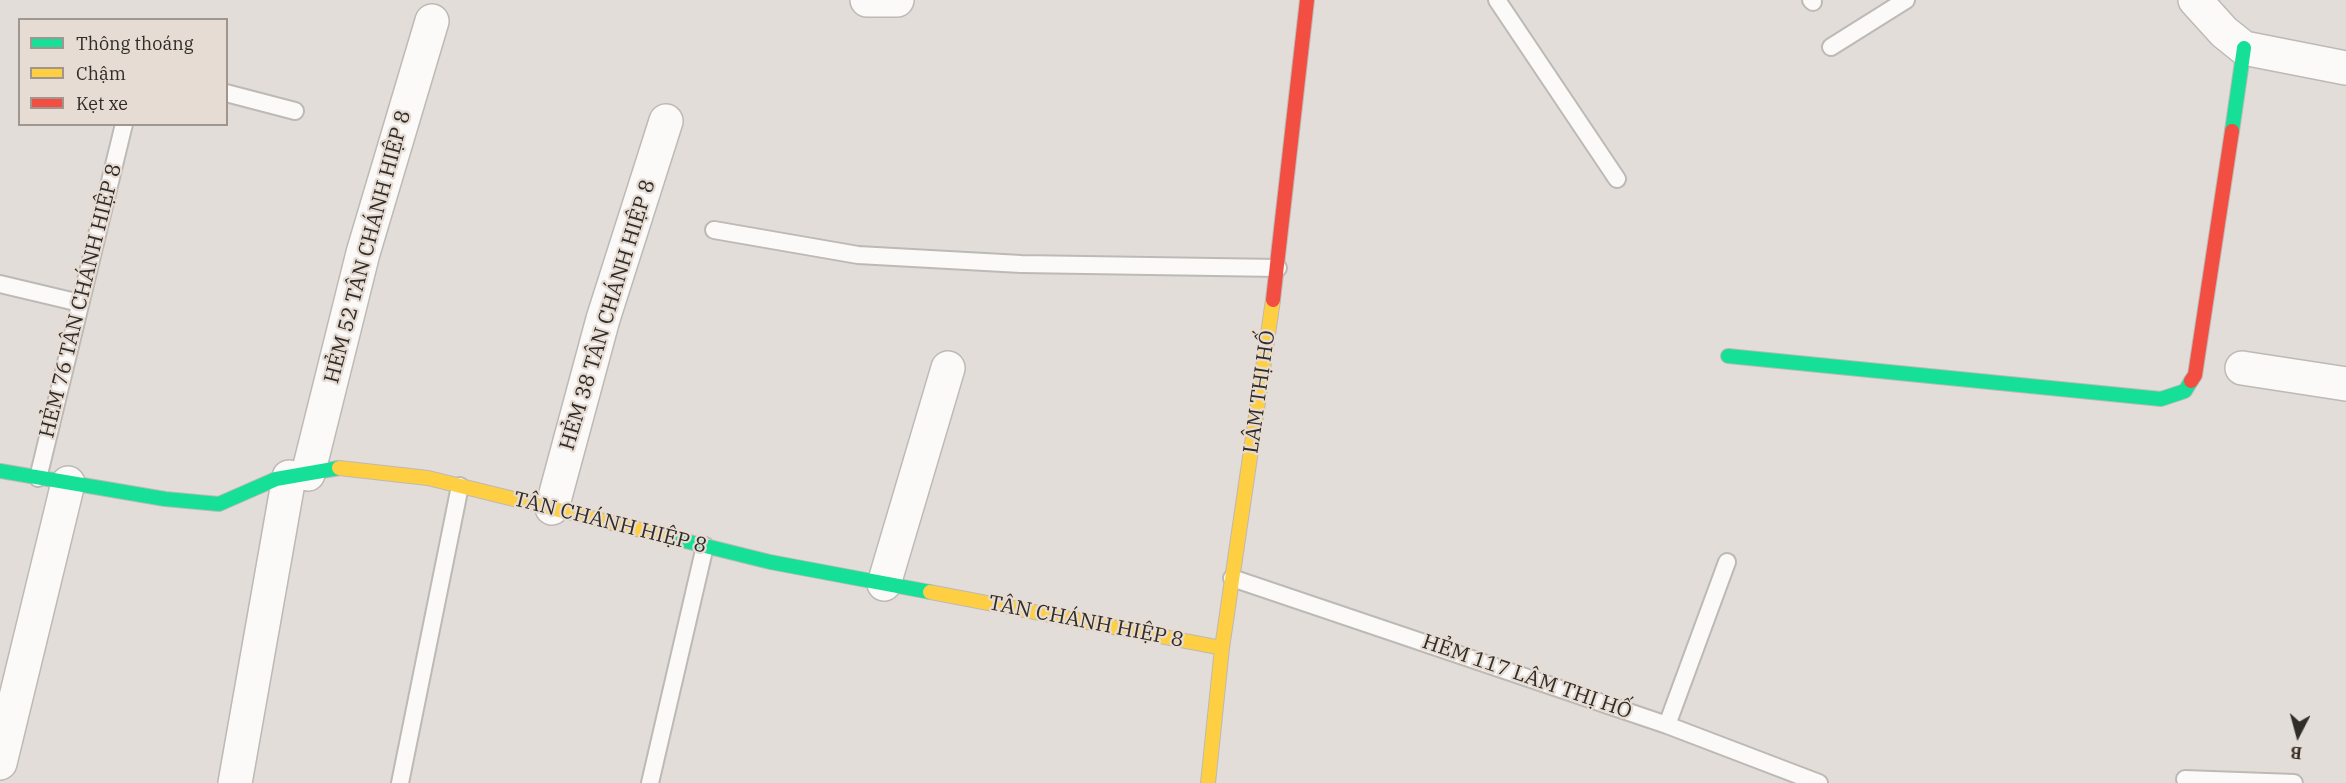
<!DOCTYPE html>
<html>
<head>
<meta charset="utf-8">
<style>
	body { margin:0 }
	#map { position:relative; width:2346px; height:783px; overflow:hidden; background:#e2ddd8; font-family:"IBM Plex Serif",serif }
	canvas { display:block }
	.legend { position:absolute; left:18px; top:18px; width:210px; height:108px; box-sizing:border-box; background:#e7dcd3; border:2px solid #9e968f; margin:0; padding:8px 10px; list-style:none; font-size:18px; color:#302c28 }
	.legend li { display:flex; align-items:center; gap:12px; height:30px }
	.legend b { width:30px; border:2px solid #9e968f }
	.north { position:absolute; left:2268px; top:705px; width:60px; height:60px; -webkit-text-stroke:4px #e7dcd3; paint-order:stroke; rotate:186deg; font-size:16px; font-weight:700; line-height:24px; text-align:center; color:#302c28 }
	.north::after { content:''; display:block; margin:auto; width:21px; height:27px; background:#302c28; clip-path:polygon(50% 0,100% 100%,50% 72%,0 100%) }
</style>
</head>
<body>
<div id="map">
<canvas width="2346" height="783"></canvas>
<ul class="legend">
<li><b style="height:8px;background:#16e098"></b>Thông thoáng</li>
<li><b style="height:8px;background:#ffcf43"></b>Chậm</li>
<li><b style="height:8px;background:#f24e42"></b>Kẹt xe</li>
</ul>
<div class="north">B</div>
</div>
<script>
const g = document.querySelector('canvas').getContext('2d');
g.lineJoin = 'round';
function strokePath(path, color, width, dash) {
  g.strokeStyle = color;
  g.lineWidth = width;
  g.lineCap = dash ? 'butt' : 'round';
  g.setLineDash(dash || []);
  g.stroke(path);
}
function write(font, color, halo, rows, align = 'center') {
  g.font = font + ' "IBM Plex Serif",serif';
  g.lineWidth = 4.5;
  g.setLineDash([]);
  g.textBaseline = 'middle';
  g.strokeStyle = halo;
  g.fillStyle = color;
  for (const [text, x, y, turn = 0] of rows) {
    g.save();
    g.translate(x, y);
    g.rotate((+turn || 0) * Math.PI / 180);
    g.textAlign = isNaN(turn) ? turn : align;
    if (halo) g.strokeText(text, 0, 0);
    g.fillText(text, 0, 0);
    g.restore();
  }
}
const lane = new Path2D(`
	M1497,0L1617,179
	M1811,0L1813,2
	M1831,47L1906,0
	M226,93L295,111
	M714,230L858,255L1021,264L1278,268
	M0,284L80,303
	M38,478L124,124
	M1232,578L1667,725L1819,783
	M1667,725L1727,562
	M2185,779L2294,783
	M400,783L460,486
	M650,783L705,546`);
const street = new Path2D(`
	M867,0H897
	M2195,0L2224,32L2244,48L2346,68
	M2242,368L2346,384
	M308,474L363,253L432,21
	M552,508L603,319L666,121
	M884,584L948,368
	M0,763L68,483
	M235,783L289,477`);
const fast = new Path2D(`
	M2232,131L2244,48
	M1728,356L2161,399L2185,391L2191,381
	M0,471L165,499L219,504L276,479L339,468
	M665,536L770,562L930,592`);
const slow = new Path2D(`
	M339,468L428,478L665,536
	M930,592L1222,648
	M1208,783L1222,648L1273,300`);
const jam = new Path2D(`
	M1273,300L1307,0
	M2191,381L2195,375L2232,131`);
const streetNames = [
	["HẺM 52 TÂN CHÁNH HIỆP 8",368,247,-75],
	["HẺM 76 TÂN CHÁNH HIỆP 8",81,301,-76],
	["HẺM 38 TÂN CHÁNH HIỆP 8",608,315,-73],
	["LÂM THỊ HỐ",1260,392,-82],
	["TÂN CHÁNH HIỆP 8",610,523,14],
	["TÂN CHÁNH HIỆP 8",1086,622,11],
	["HẺM 117 LÂM THỊ HỐ",1527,677,19]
];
strokePath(lane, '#bdb9b5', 20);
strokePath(street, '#bdb9b5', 36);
strokePath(fast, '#bdb9b5', 16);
strokePath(slow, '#bdb9b5', 16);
strokePath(jam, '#bdb9b5', 16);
strokePath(lane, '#fbfaf9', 16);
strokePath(street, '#fbfaf9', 33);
strokePath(fast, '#16e098', 14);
strokePath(slow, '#ffcf43', 14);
strokePath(jam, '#f24e42', 14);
write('21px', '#302c28', '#e7dcd3', streetNames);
</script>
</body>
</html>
